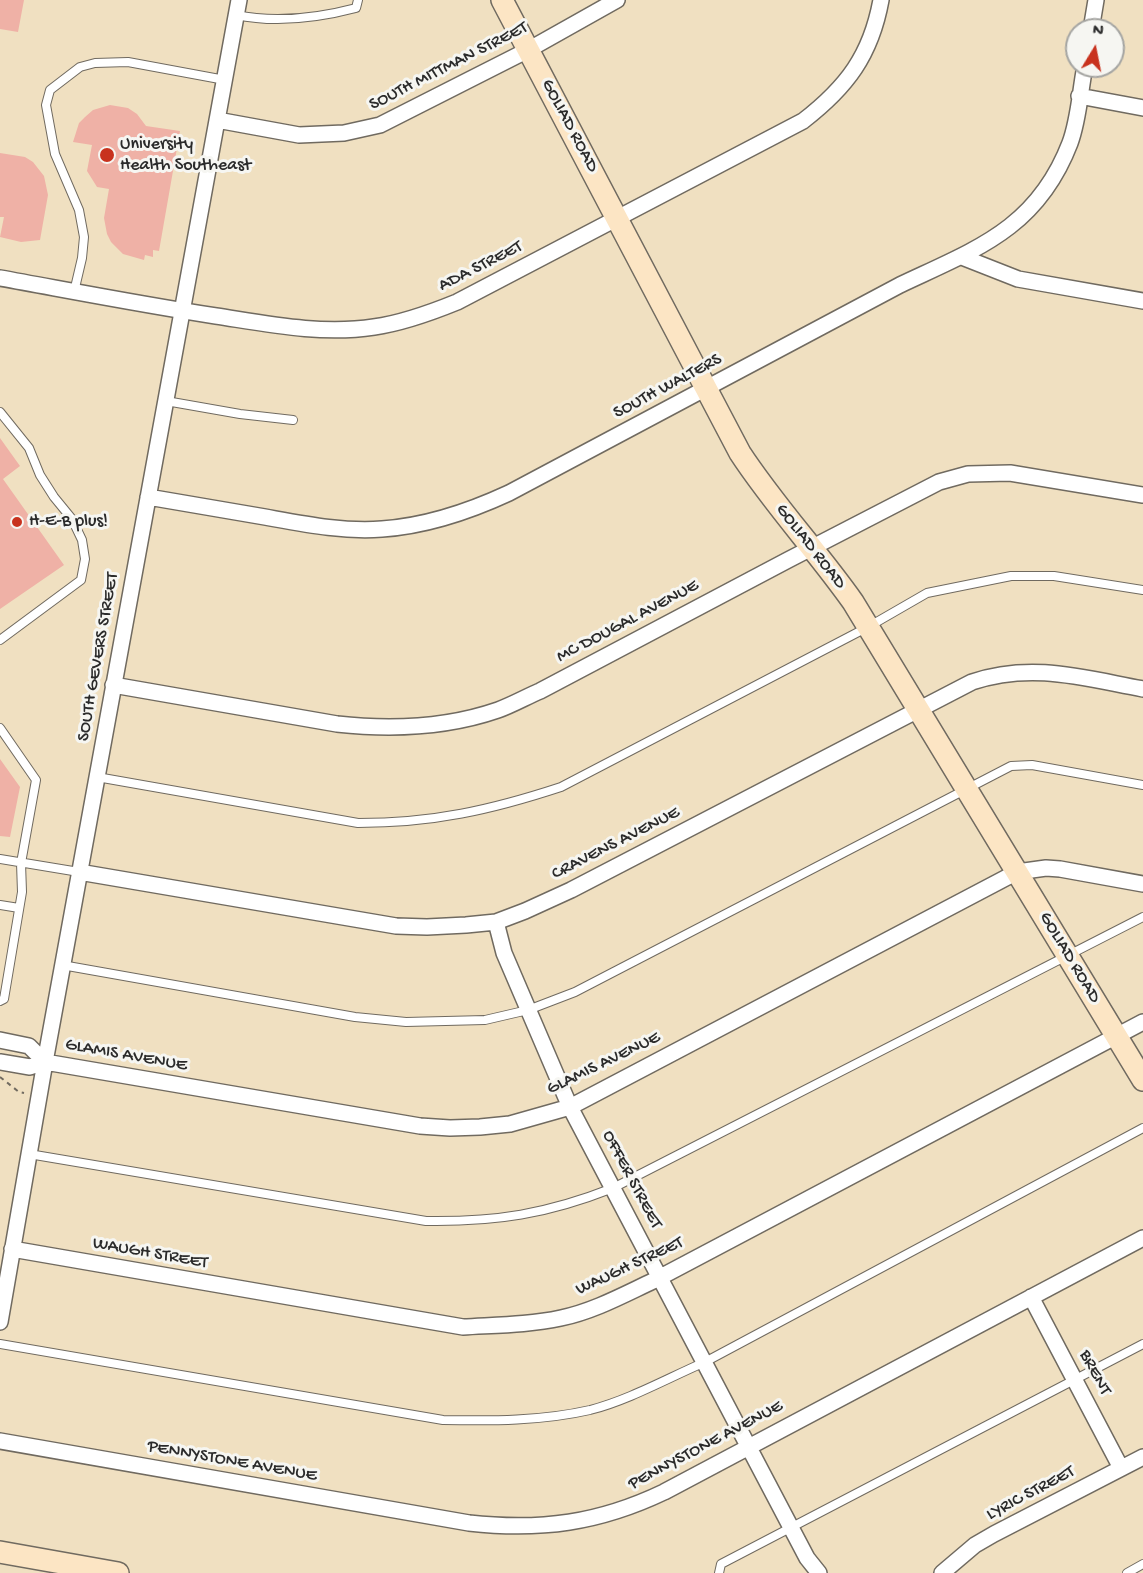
<!DOCTYPE html>
<html>
<head>
<meta charset="utf-8">
<style>
	body { margin:0 }
	#map { position:relative; width:1143px; height:1573px; overflow:hidden; background:#f0e0c1; font-family:"Gochi Hand",sans-serif }
	canvas { display:block }
	.north { position:absolute; left:1065px; top:18px; width:60px; height:60px; box-sizing:border-box; background:#f6f6f2; border:2px solid #a5a5a2; border-radius:50%; rotate:10deg; font-size:16px; font-weight:700; line-height:24px; text-align:center; color:#2b2b2b }
	.north::after { content:''; display:block; margin:auto; width:21px; height:27px; background:#c8321e; clip-path:polygon(50% 0,100% 100%,50% 72%,0 100%) }
</style>
</head>
<body>
<div id="map">
<canvas width="1143" height="1573"></canvas>
<div class="north">N</div>
</div>
<script>
const g = document.querySelector('canvas').getContext('2d');
g.lineJoin = 'round';
function fillPath(path, color) {
  g.fillStyle = color;
  g.fill(path, 'evenodd');
}
function strokePath(path, color, width, dash) {
  g.strokeStyle = color;
  g.lineWidth = width;
  g.lineCap = dash ? 'butt' : 'round';
  g.setLineDash(dash || []);
  g.stroke(path);
}
function write(font, color, halo, rows, align = 'center') {
  g.font = font + ' "Gochi Hand",sans-serif';
  g.lineWidth = 6;
  g.setLineDash([]);
  g.textBaseline = 'middle';
  g.strokeStyle = halo;
  g.fillStyle = color;
  for (const [text, x, y, turn = 0] of rows) {
    g.save();
    g.translate(x, y);
    g.rotate((+turn || 0) * Math.PI / 180);
    g.textAlign = isNaN(turn) ? turn : align;
    if (halo) g.strokeText(text, 0, 0);
    g.fillText(text, 0, 0);
    g.restore();
  }
}
const building = new Path2D(`
	M0,0H24L18,32L0,29Z
	M110,105L128,108L137,114L146,126L180,131L159,251L153,250V257L145,255L144,260L123,254L111,242L107,234L104,218L109,189L97,187L87,171L92,145L73,142L79,123L85,117L93,110Z
	M0,153L25,157L33,162L44,176L48,195L40,240L21,242L0,237L4,217H0Z
	M0,438L20,466L3,479L64,565L0,609Z
	M0,759L20,787L10,837L0,836Z`);
const path = new Path2D(`
	M0,1077L19,1092L24,1093`);
const lane = new Path2D(`
	M236,15C275,23 318,18 356,8L358,0
	M74,292L82,258L84,237L79,210L55,154L46,105L50,90L80,67L95,63L128,62L225,80
	M166,401L240,414L293,420
	M0,412L29,448L40,475L54,497L72,519L82,540L85,559L81,580L0,640
	M0,728L36,780L21,863L22,892L4,999L0,1001
	M97,777L358,823C433,823 491,810 561,787L868,627L927,593L1011,576H1054L1143,590
	M0,859L79,872
	M0,905L19,908
	M62,965L355,1017L406,1022L485,1020L528,1010L575,992L1011,766L1032,765L1143,785
	M29,1154L426,1221C496,1222 547,1214 613,1188L1143,917
	M0,1344L443,1420C492,1421 542,1421 590,1410C629,1400 668,1378 705,1362L1143,1128
	M719,1573L721,1564L1143,1344
	M1127,1573L1143,1564`);
const street = new Path2D(`
	M1091,30L1096,0
	M1079,96L1143,108
	M217,120L299,135L344,133L380,125L528,50L617,0
	M962,257L1018,279L1143,301
	M0,278C72,291 144,305 216,316C268,324 321,335 374,327C403,323 430,313 457,302L803,121C847,87 871,55 881,0
	M148,497C187,504 226,510 265,517C304,524 343,532 382,529C427,526 468,512 509,493L900,285C976,249 1037,229 1070,143C1079,119 1080,91 1085,66
	M113,685L337,724C392,730 446,728 498,710C512,705 526,697 540,691L788,560L939,482L968,474L1010,473L1143,495
	M79,872L396,926L427,927L466,925L496,922L525,911L571,890L972,682C1032,662 1083,678 1143,689
	M496,922L504,953L570,1107L807,1558L819,1573
	M0,1040L29,1046L45,1062
	M0,1062L30,1067L45,1062L420,1126L450,1128L480,1127L510,1124L570,1107L1017,872L1046,868L1060,869L1143,884
	M12,1249L463,1327C496,1325 529,1325 561,1318C594,1311 623,1295 653,1281L1143,1022
	M1031,1297L1121,1468
	M0,1322L45,1062L239,0
	M0,1441L469,1523C541,1531 599,1523 664,1492L1143,1238
	M942,1573L975,1545L994,1534L1143,1457`);
const secondary = new Path2D(`
	M502,0L740,453C774,505 817,551 853,602L1143,1080
	M0,1552L118,1573`);
const markers = [
	[107,155,8,"#c8321e"],
	[17,522,6,"#c8321e"]
];
const streetNames = [
	["SOUTH MITTMAN STREET",449,67,-27],
	["GOLIAD ROAD",569,126,62],
	["ADA STREET",481,267,-27],
	["SOUTH WALTERS",668,387,-28],
	["GOLIAD ROAD",810,547,52],
	["MC DOUGAL AVENUE",628,622,-28],
	["SOUTH GEVERS STREET",99,657,-80],
	["CRAVENS AVENUE",616,844,-27],
	["GOLIAD ROAD",1069,958,59],
	["GLAMIS AVENUE",126,1056,10],
	["GLAMIS AVENUE",604,1064,-26],
	["OFFER STREET",631,1180,62],
	["WAUGH STREET",150,1254,10],
	["WAUGH STREET",630,1267,-25],
	["BRENT",1094,1373,62],
	["PENNYSTONE AVENUE",706,1446,-28],
	["PENNYSTONE AVENUE",232,1462,10],
	["LYRIC STREET",1031,1494,-28]
];
const poiNames = [
	["University",120,145],
	["Health Southeast",120,166],
	["H-E-B plus!",29,522]
];
fillPath(building, '#efb1a6');
strokePath(lane, '#706a60', 10);
strokePath(street, '#706a60', 18);
strokePath(secondary, '#706a60', 24);
strokePath(path, '#706a60', 2, [4.5, 4.5]);
strokePath(lane, '#fff', 8);
strokePath(street, '#fff', 15);
strokePath(secondary, '#fce5c4', 21);
for (const [x, y, r, color] of markers) {
  const dot = new Path2D();
  dot.arc(x, y, r, 0, 2 * Math.PI);
  g.fillStyle = color;
  g.fill(dot);
  strokePath(dot, '#f6f6f2', 2);
}
write('18px', '#2b2b2b', '#f6f6f2', streetNames);
write('18px', '#2b2b2b', '#f6f6f2', poiNames, 'left');
</script>
</body>
</html>
